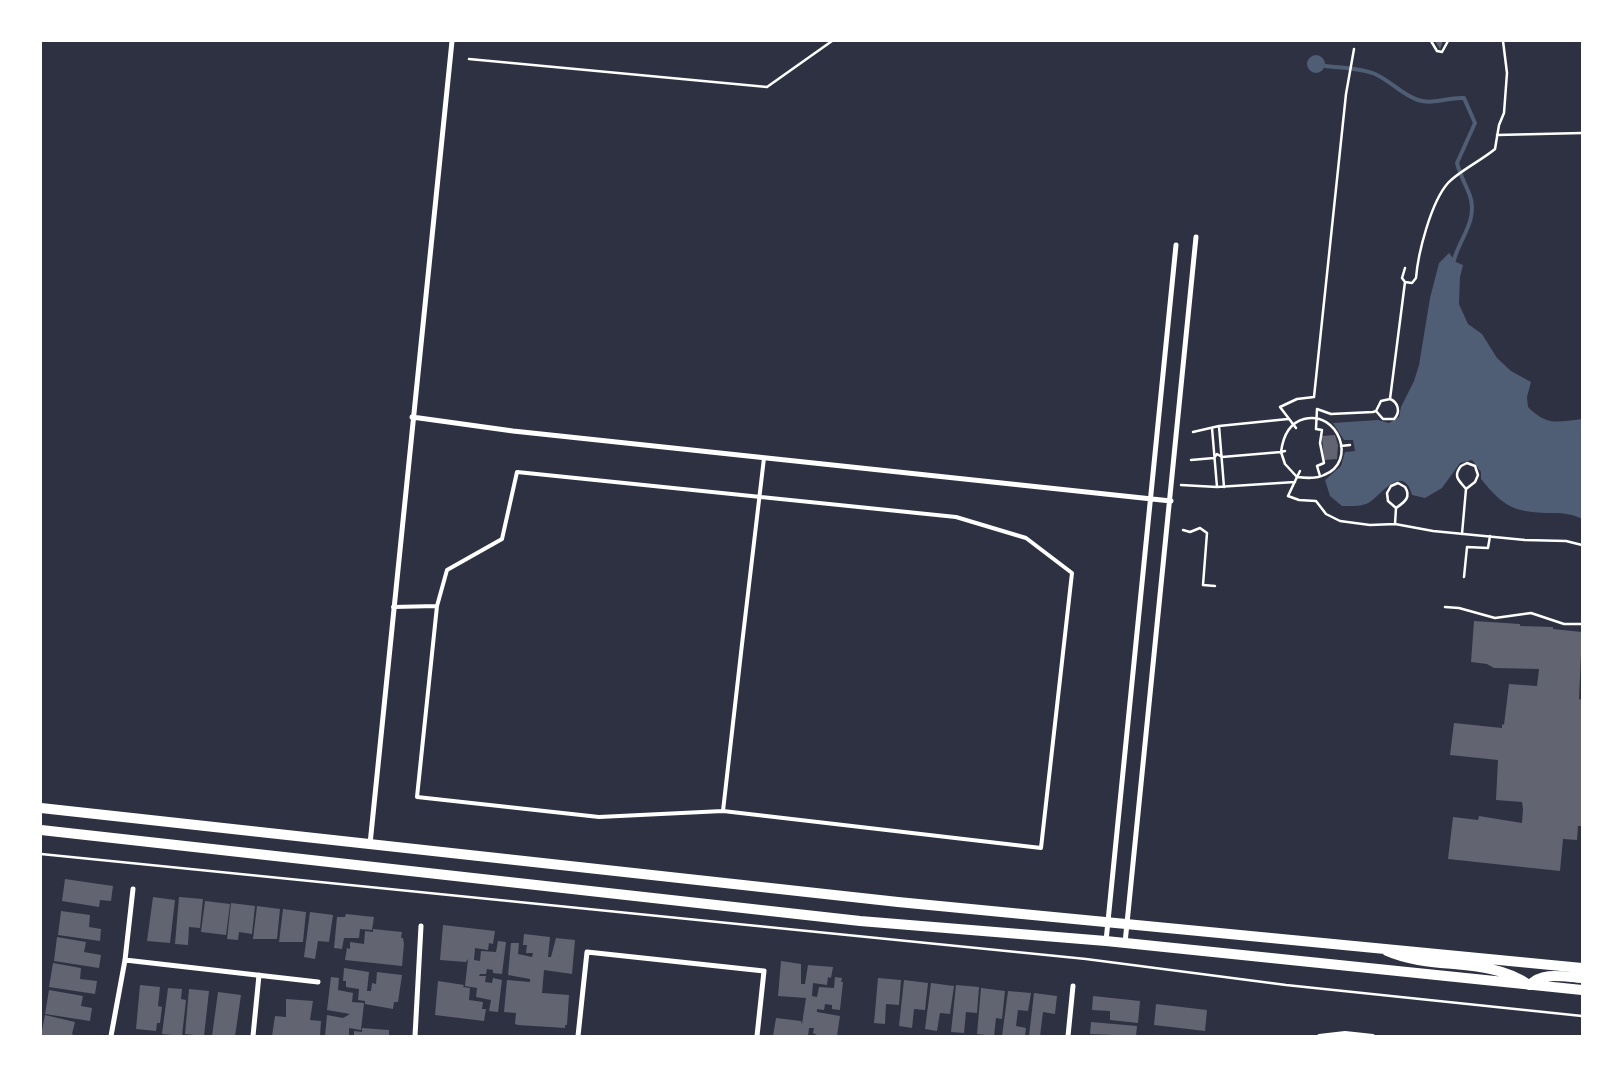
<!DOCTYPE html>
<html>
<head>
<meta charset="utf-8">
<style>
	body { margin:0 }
	#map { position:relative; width:1623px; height:1077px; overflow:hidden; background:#2d3142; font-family:"Titillium Web",sans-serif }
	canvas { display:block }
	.frame { position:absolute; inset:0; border:42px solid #fff; pointer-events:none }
</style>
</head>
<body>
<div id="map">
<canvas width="1623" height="1077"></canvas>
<div class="frame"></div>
</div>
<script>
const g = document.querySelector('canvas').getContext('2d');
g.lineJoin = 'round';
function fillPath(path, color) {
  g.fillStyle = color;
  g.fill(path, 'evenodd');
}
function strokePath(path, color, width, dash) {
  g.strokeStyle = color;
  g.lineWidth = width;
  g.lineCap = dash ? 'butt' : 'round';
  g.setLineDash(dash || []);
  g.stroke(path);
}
const water = new Path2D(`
	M1307 64a9 9 0 1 1 18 0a9 9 0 1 1-18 0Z
	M1449,253L1456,262L1463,265L1460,277L1459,304L1468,324L1482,334L1497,358L1511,371L1531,382L1527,397L1528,407C1547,426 1557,422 1582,419V519C1571,513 1560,513 1547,513C1513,512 1503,506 1481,479V472L1472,460L1460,463L1442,488L1425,498L1412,495C1403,463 1382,494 1370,502C1362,507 1351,506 1342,506L1330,496L1325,480L1341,466L1345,452L1355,451L1353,440H1344L1333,423L1378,420L1389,423L1399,417L1401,407L1414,381L1419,365L1430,298L1439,263Z`);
const stream = new Path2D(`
	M1325,66C1341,68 1360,68 1375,74C1391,81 1402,95 1418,100C1434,105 1448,97 1464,98L1475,123L1457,163C1460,175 1466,185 1470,196C1478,220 1460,238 1454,260`);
const building = new Path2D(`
	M1435,41H1443L1440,49Z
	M1335,435L1338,445L1337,459L1324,460L1322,436Z
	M1474,621L1520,624V626L1553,627V629L1582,632L1579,699L1582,700V826H1578L1577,840L1563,839L1560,871L1448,859L1453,817L1478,820L1479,816L1522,823L1523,809L1522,802L1496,800L1498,760L1450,755L1454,723L1502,728V724L1504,725L1509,684L1537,686L1539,669L1494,668L1487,664L1471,662Z
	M65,879L113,886L111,901L100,900L99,907L62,901Z
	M153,897L175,900L170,943L147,941Z
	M179,897L203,899L200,928L189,927L188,945L175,944Z
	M205,901L230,904L226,935L201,932Z
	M231,903L255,906L252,934L239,932L238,940L227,939Z
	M257,906L280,909L277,939H253Z
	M283,909L306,912L303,942H279Z
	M61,911L90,915L89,927L101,929L100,941L58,935Z
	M310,912L333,915L329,942L318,941L315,959L304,957Z
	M346,914L374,917L372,930L360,929L359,938H344L342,949L334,948L337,917H345Z
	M443,925L495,931L493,944L489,943L488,950L475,948L474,960L480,961L481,951L496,952L498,941L506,942L502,974L493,973V970L487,969L486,974H480L479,976H486L485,982L492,983L493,978L502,980L498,1012L489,1011L491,1000L476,997L477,988L465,986L468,959L466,962L440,960Z
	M373,929L402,932L401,938H403L404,944L402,966L345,960L347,948L350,949V942L364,944L365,931L373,932Z
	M524,934L550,937L548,957H551L556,938L575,940L572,974L544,970L542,993L569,995L567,1025H565V1028L518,1025L515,1024L516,1013L504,1012L507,980L530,982V979L508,975L511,943H519L518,954L532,957L533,953H526L527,945H523Z
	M57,937L86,942L84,952L101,955L99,968L54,961Z
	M781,961L801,964V984H805L808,965L833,967L831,978L828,977L827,985L813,983L812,996L817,997L819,987L834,988L835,977L842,978L841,982H843L840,1010L832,1009V1005L825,1004L824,1010L817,1009V1012L840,1016L837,1036L817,1035L813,1033L814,1028H809L808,1036H773L776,1018L801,1021L802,1024L806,998L778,996Z
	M53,963L81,968L80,979L97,981L95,994L49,987Z
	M344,968L369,972L367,991H371L372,983L376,984L377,972L402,975L398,1002H394L393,1009L365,1004V1001L358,1000L359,989L346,987V981H343Z
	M331,977L339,978L338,990L353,993L352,1002L364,1003L361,1030L349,1028V1036H325L327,1015L343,1018L350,1014L327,1010Z
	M878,978L901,980L899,1005L886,1004L885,1024L874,1023Z
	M904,980L928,983L925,1010L914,1009L912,1028L899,1026Z
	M438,981L464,985L463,987L470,988L469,1000L483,1002L482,1009H486L484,1021L435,1015Z
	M931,983L954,986L950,1014L940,1013L937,1031L925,1029Z
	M140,985L160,987L158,1006L162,1007L160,1023H157L156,1031L136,1029Z
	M956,985L979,987L977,1013L966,1012L964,1033L951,1032Z
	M168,988L182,989L181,999L186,1000L182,1036L162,1034Z
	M981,988L1005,991L1002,1019L996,1018L994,1036L977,1034Z
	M189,989L209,991L204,1036L185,1034Z
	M49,990L83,996L81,1006L92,1008L90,1021L45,1014Z
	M1008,991L1031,993L1028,1011L1018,1010L1016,1026L1026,1028L1025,1036H1002Z
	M218,992L241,995L235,1036H212Z
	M1034,993L1057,996L1055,1014L1043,1012L1040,1036H1029Z
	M1093,996L1140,1001L1138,1023L1110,1020V1011L1092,1010Z
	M286,999L313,1001L310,1020L321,1021L320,1036H272L275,1016L286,1017Z
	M1156,1004L1207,1010L1205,1031L1154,1025Z
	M45,1015L75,1022L72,1034L76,1036H41Z
	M1091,1022L1137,1026L1136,1036L1090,1034Z
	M362,1028L389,1030V1036H354V1031L362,1032Z`);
const path = new Path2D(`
	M1431,41L1437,51L1442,52L1448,41
	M469,59L767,87L832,41
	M1497,135L1582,133
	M1405,268L1402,278L1405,282L1412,283L1416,278C1418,253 1431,202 1448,183C1458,172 1482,160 1495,149L1499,125L1504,113L1507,73L1503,41
	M1376,411L1383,419H1394C1401,412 1398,402 1390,399
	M1219,426L1224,487
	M1212,428L1217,487
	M1296,428L1280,407L1297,399L1314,397L1346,94L1354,49
	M1193,432L1219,426L1288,419
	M1341,446L1350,445
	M1285,451L1281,452C1283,437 1289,423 1304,419C1338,410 1358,462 1324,475C1316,479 1306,478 1297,477L1300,471
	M1191,460L1214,458L1217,454L1222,457L1281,452L1285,464L1297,477L1288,496L1299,500L1316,501L1326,514L1340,521L1370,525L1395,524L1433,531L1525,540L1566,541L1582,545
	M1320,476L1317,466L1324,463L1320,443L1322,430L1316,429L1317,409L1331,414L1373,412L1376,411L1381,401L1390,399L1405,282
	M1181,485L1217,487L1295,482
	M1395,524L1396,508C1403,503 1412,498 1405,487L1398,483L1391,486L1387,493L1388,501L1396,508
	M1183,530L1190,532L1200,528L1207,533L1203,585L1215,586
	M1462,534L1466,489L1475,482L1478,475L1475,466L1467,463L1461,466C1452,477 1460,481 1466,489
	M1464,577L1467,547L1488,548L1490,536
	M1445,607L1459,608L1495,618L1531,613L1564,624H1582
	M41,854L1086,959L1286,985L1582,1016`);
const service = new Path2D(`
	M437,606L417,797L599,817L723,811
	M393,607L437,606L447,570L502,539L517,472L956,517L1026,538L1072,573L1041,848L723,811C736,693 750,576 764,458
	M1319,1036L1345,1033L1373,1036`);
const minor = new Path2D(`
	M412,417L513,431L1171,501
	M370,844L452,41
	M1106,941L1176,245
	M1125,943L1196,237
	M125,960L318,982
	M111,1036L125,960L133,889
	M253,1036L259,975
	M415,1036L421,926
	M578,1036L587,952L764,971L757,1036
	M1068,1036L1073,986`);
const secondary = new Path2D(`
	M41,808L898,902L1582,968
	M41,830L860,921L1106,941L1582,990
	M1387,951C1432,971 1489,956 1529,985
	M1530,985C1543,971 1564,977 1582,978`);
fillPath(water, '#4f5d75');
strokePath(stream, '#4f5d75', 4);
fillPath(building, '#626471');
strokePath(path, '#fff', 2.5);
strokePath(service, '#fff', 4);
strokePath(minor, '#fff', 5);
strokePath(secondary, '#fff', 10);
</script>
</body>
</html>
